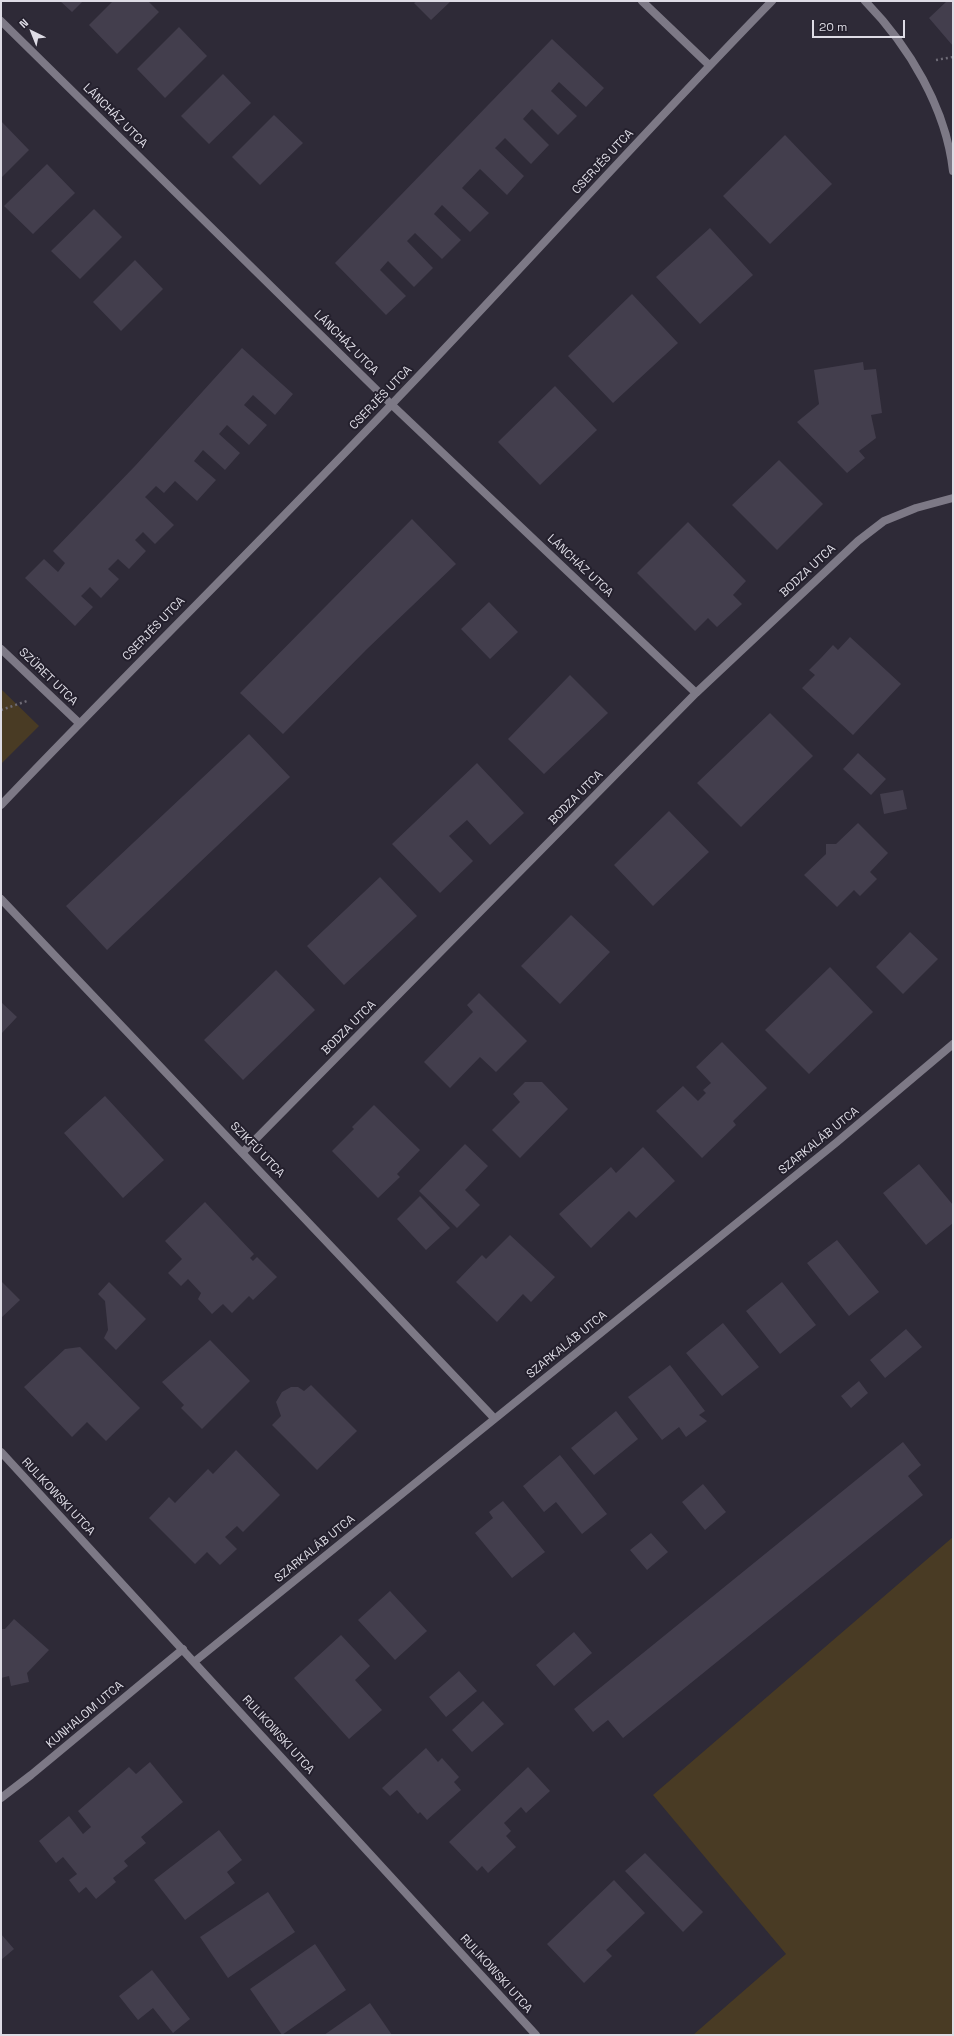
<!DOCTYPE html>
<html>
<head>
<meta charset="utf-8">
<style>
	body { margin:0 }
	#map { position:relative; width:954px; height:2036px; overflow:hidden; background:#2e2a37; font-family:"Space Grotesk",sans-serif }
	canvas { display:block }
	.frame { position:absolute; inset:0; border:2px solid #dedce5; pointer-events:none }
	.north { position:absolute; left:12px; top:12px; width:40px; height:40px; -webkit-text-stroke:3px #24202d; paint-order:stroke; rotate:317deg; font-size:11px; font-weight:700; line-height:16px; text-align:center; color:#dedce5 }
	.north::after { content:''; display:block; margin:auto; width:14px; height:18px; background:#dedce5; clip-path:polygon(50% 0,100% 100%,50% 72%,0 100%) }
	.scale { position:absolute; left:812px; top:20px; width:93px; height:18px; box-sizing:border-box; border:2px solid #dedce5; border-top:0; padding-left:5px; font-size:12px; line-height:14px; white-space:nowrap; color:#dedce5; -webkit-text-stroke:3px #24202d; paint-order:stroke }
</style>
</head>
<body>
<div id="map">
<canvas width="954" height="2036"></canvas>
<div class="frame"></div>
<div class="north">N</div>
<div class="scale">20 m</div>
</div>
<script>
const g = document.querySelector('canvas').getContext('2d');
g.lineJoin = 'round';
function fillPath(path, color) {
  g.fillStyle = color;
  g.fill(path, 'evenodd');
}
function strokePath(path, color, width, dash) {
  g.strokeStyle = color;
  g.lineWidth = width;
  g.lineCap = dash ? 'butt' : 'round';
  g.setLineDash(dash || []);
  g.stroke(path);
}
function write(font, color, halo, rows, align = 'center') {
  g.font = font + ' "Space Grotesk",sans-serif';
  g.lineWidth = 4;
  g.setLineDash([]);
  g.textBaseline = 'middle';
  g.strokeStyle = halo;
  g.fillStyle = color;
  for (const [text, x, y, turn = 0] of rows) {
    g.save();
    g.translate(x, y);
    g.rotate((+turn || 0) * Math.PI / 180);
    g.textAlign = isNaN(turn) ? turn : align;
    if (halo) g.strokeText(text, 0, 0);
    g.fillText(text, 0, 0);
    g.restore();
  }
}
const green = new Path2D(`
	M1,689L39,726L1,764Z
	M953,1537V2035H693L786,1954L653,1795Z`);
const building = new Path2D(`
	M60,1H83L72,12Z
	M113,1H148L159,12L117,54L89,25Z
	M417,1H451L431,20L414,3Z
	M947,1H953V46L929,18Z
	M179,27L207,56L165,98L137,69Z
	M552,39L604,88L586,107L559,82L551,91L577,116L558,135L532,109L523,119L549,145L531,164L505,138L495,148L524,176L507,195L480,169L462,188L489,213L470,232L442,205L434,214L461,240L442,259L415,233L407,241L433,268L414,287L388,261L380,270L406,296L386,315L335,263Z
	M223,74L251,103L209,144L181,116Z
	M274,115L303,143L260,185L232,157Z
	M1,121L29,150L1,178Z
	M785,135L832,184L770,244L723,196Z
	M47,164L75,193L33,234L4,206Z
	M94,209L122,237L80,279L51,251Z
	M710,228L753,275L700,324L656,277Z
	M135,260L163,289L121,331L93,302Z
	M632,294L678,343L613,403L568,356Z
	M242,348L293,394L275,415L253,395L244,405L267,425L249,445L227,425L219,434L240,453L225,470L203,450L194,461L216,480L197,501L175,481L164,493L156,486L145,497L174,525L155,544L143,532L135,540L146,551L129,569L118,559L108,569L119,579L101,598L90,587L81,596L93,607L75,626L25,578L44,559L58,572L65,563L53,551L135,466Z
	M863,362L864,370L876,369L882,413L871,415L876,438L859,451L865,458L847,473L797,422L819,404L814,370Z
	M555,386L597,430L540,485L498,442Z
	M779,460L823,504L777,550L732,505Z
	M412,519L456,564L367,649L283,734L240,693Z
	M688,522L746,581L733,595L742,604L717,627L708,618L695,631L637,573Z
	M489,602L518,632L490,659L461,629Z
	M850,637L901,684L853,735L802,688L815,675L809,670L821,658L833,645L838,650Z
	M570,675L608,713L544,774L508,739Z
	M770,713L813,756L741,827L697,783Z
	M249,734L290,777L107,950L66,906Z
	M858,753L886,779L871,795L843,769Z
	M477,763L524,813L490,845L467,820L449,836L473,861L440,893L392,844Z
	M903,790L907,809L884,814L880,794Z
	M669,811L709,852L653,906L614,865Z
	M858,823L888,853L870,872L877,879L860,896L854,890L837,907L804,875L826,854V844H836Z
	M380,877L417,916L344,985L307,946Z
	M571,915L610,952L560,1004L521,966Z
	M910,932L938,959L903,994L876,967Z
	M830,967L873,1012L809,1074L765,1030Z
	M276,970L315,1010L243,1080L204,1040Z
	M479,993L527,1041L496,1072L480,1057L450,1088L424,1062L473,1012L467,1005Z
	M1,1002L17,1017L1,1034Z
	M722,1042L767,1088L733,1121L736,1125L702,1158L656,1111L683,1086L698,1101L706,1093L703,1090L711,1083L696,1067Z
	M525,1082H542L568,1109L520,1158L492,1130L520,1102L513,1094Z
	M105,1096L164,1160L123,1198L64,1133Z
	M374,1105L420,1150L397,1174L400,1177L378,1198L332,1151L354,1129L352,1127Z
	M465,1144L488,1166L465,1190L480,1205L457,1228L419,1191Z
	M643,1147L675,1181L636,1218L629,1211L591,1248L559,1214L611,1167L616,1173Z
	M919,1164L953,1205V1223L926,1245L883,1193Z
	M420,1196L450,1228L426,1250L397,1219Z
	M205,1202L254,1254L250,1258L253,1261L257,1257L277,1277L253,1300L249,1296L232,1313L223,1304L212,1314L198,1299L201,1293L188,1279L181,1286L168,1273L182,1259L165,1241Z
	M510,1235L555,1277L531,1302L523,1294L497,1322L456,1282L482,1255L486,1259Z
	M837,1240L879,1292L849,1316L807,1263Z
	M1,1281L20,1300L1,1318Z
	M109,1282L146,1319L116,1350L104,1338L108,1330L105,1301L98,1294Z
	M782,1282L816,1325L780,1354L746,1311Z
	M723,1323L759,1367L722,1396L686,1353Z
	M906,1329L922,1347L885,1378L870,1360Z
	M210,1340L250,1381L202,1429L181,1408L184,1405L162,1382Z
	M80,1347L140,1408L106,1441L87,1422L72,1437L24,1387L65,1349Z
	M670,1365L705,1411L699,1415L707,1421L686,1437L679,1427L662,1440L628,1397Z
	M859,1381L868,1393L851,1408L841,1396Z
	M311,1385L357,1431L317,1470L272,1425L281,1416L276,1402L282,1392L291,1387H298L304,1391Z
	M616,1411L638,1439L594,1475L571,1448Z
	M903,1442L921,1465L908,1476L923,1495L623,1738L608,1720L593,1732L574,1709Z
	M236,1450L280,1495L243,1532L237,1526L225,1537L237,1549L220,1565L207,1552L195,1564L149,1518L169,1497L175,1503L208,1469L213,1474Z
	M560,1455L607,1514L582,1534L556,1502L544,1512L523,1486Z
	M703,1484L726,1512L705,1530L682,1502Z
	M503,1501L545,1552L512,1578L475,1533L493,1518L489,1512Z
	M651,1533L668,1552L647,1570L630,1550Z
	M390,1591L427,1631L395,1660L358,1620Z
	M14,1619L49,1650L27,1673L29,1682L11,1686L9,1676L1,1678V1629H5Z
	M574,1632L592,1653L554,1686L536,1665Z
	M341,1635L370,1666L355,1680L382,1710L349,1739L294,1678Z
	M459,1671L477,1691L446,1717L429,1697Z
	M483,1701L504,1724L472,1752L452,1730Z
	M426,1748L438,1762L442,1758L459,1777L454,1782L461,1790L427,1820L420,1812L418,1814L397,1790L390,1796L382,1788Z
	M150,1762L183,1802L141,1837L146,1843L124,1861L128,1866L113,1878L116,1882L96,1899L86,1887L79,1893L69,1880L77,1874L63,1857L56,1863L39,1841L69,1816L83,1834L91,1827L78,1811L129,1767L136,1774Z
	M528,1767L550,1791L526,1813L521,1807L504,1823L511,1831L506,1836L516,1847L488,1873L482,1866L477,1871L449,1842Z
	M219,1830L242,1860L227,1872L235,1883L185,1920L154,1880Z
	M645,1853L703,1912L683,1932L625,1871Z
	M614,1880L645,1913L606,1950L612,1956L584,1983L547,1944Z
	M268,1892L295,1932L228,1978L200,1937Z
	M1,1934L14,1949L1,1960Z
	M315,1944L346,1990L282,2035L250,1989Z
	M152,1970L190,2019L173,2033L153,2008L138,2020L119,1996Z
	M370,2003L392,2035H324Z`);
const path = new Path2D(`
	M936,60L953,57
	M1,710L27,701`);
const street = new Path2D(`
	M642,1L709,65
	M865,1C909,46 946,108 953,171
	M1,21L392,405L696,693
	M1,649L79,723
	M1,805C130,670 263,539 392,404C520,271 643,133 772,1
	M1,899L494,1418
	M243,1152L696,693L858,541L884,521L916,508L953,498
	M1,1452L536,2035
	M194,1662L837,1142L953,1044
	M1,1798L31,1775L183,1649`);
const streetNames = [
	["LÁNCHÁZ UTCA",115,116,45],
	["CSERJÉS UTCA",603,162,-47],
	["LÁNCHÁZ UTCA",346,343,45],
	["CSERJÉS UTCA",381,398,-46],
	["LÁNCHÁZ UTCA",580,566,43],
	["BODZA UTCA",808,571,-43],
	["CSERJÉS UTCA",154,629,-46],
	["SZÜRET UTCA",48,677,44],
	["BODZA UTCA",576,798,-45],
	["BODZA UTCA",349,1028,-45],
	["SZARKALÁB UTCA",819,1141,-39],
	["SZIKFŰ UTCA",257,1150,46],
	["SZARKALÁB UTCA",567,1345,-39],
	["RULIKOWSKI UTCA",58,1497,47],
	["SZARKALÁB UTCA",315,1549,-39],
	["KUNHALOM UTCA",85,1715,-40],
	["RULIKOWSKI UTCA",278,1735,48],
	["RULIKOWSKI UTCA",496,1974,48]
];
fillPath(green, '#493b24');
fillPath(building, '#433e4d');
strokePath(path, '#6d6a75', 2.5, [2, 3]);
strokePath(street, '#7d7986', 8);
write('12px', '#dedce5', '#24202d', streetNames);
</script>
</body>
</html>
